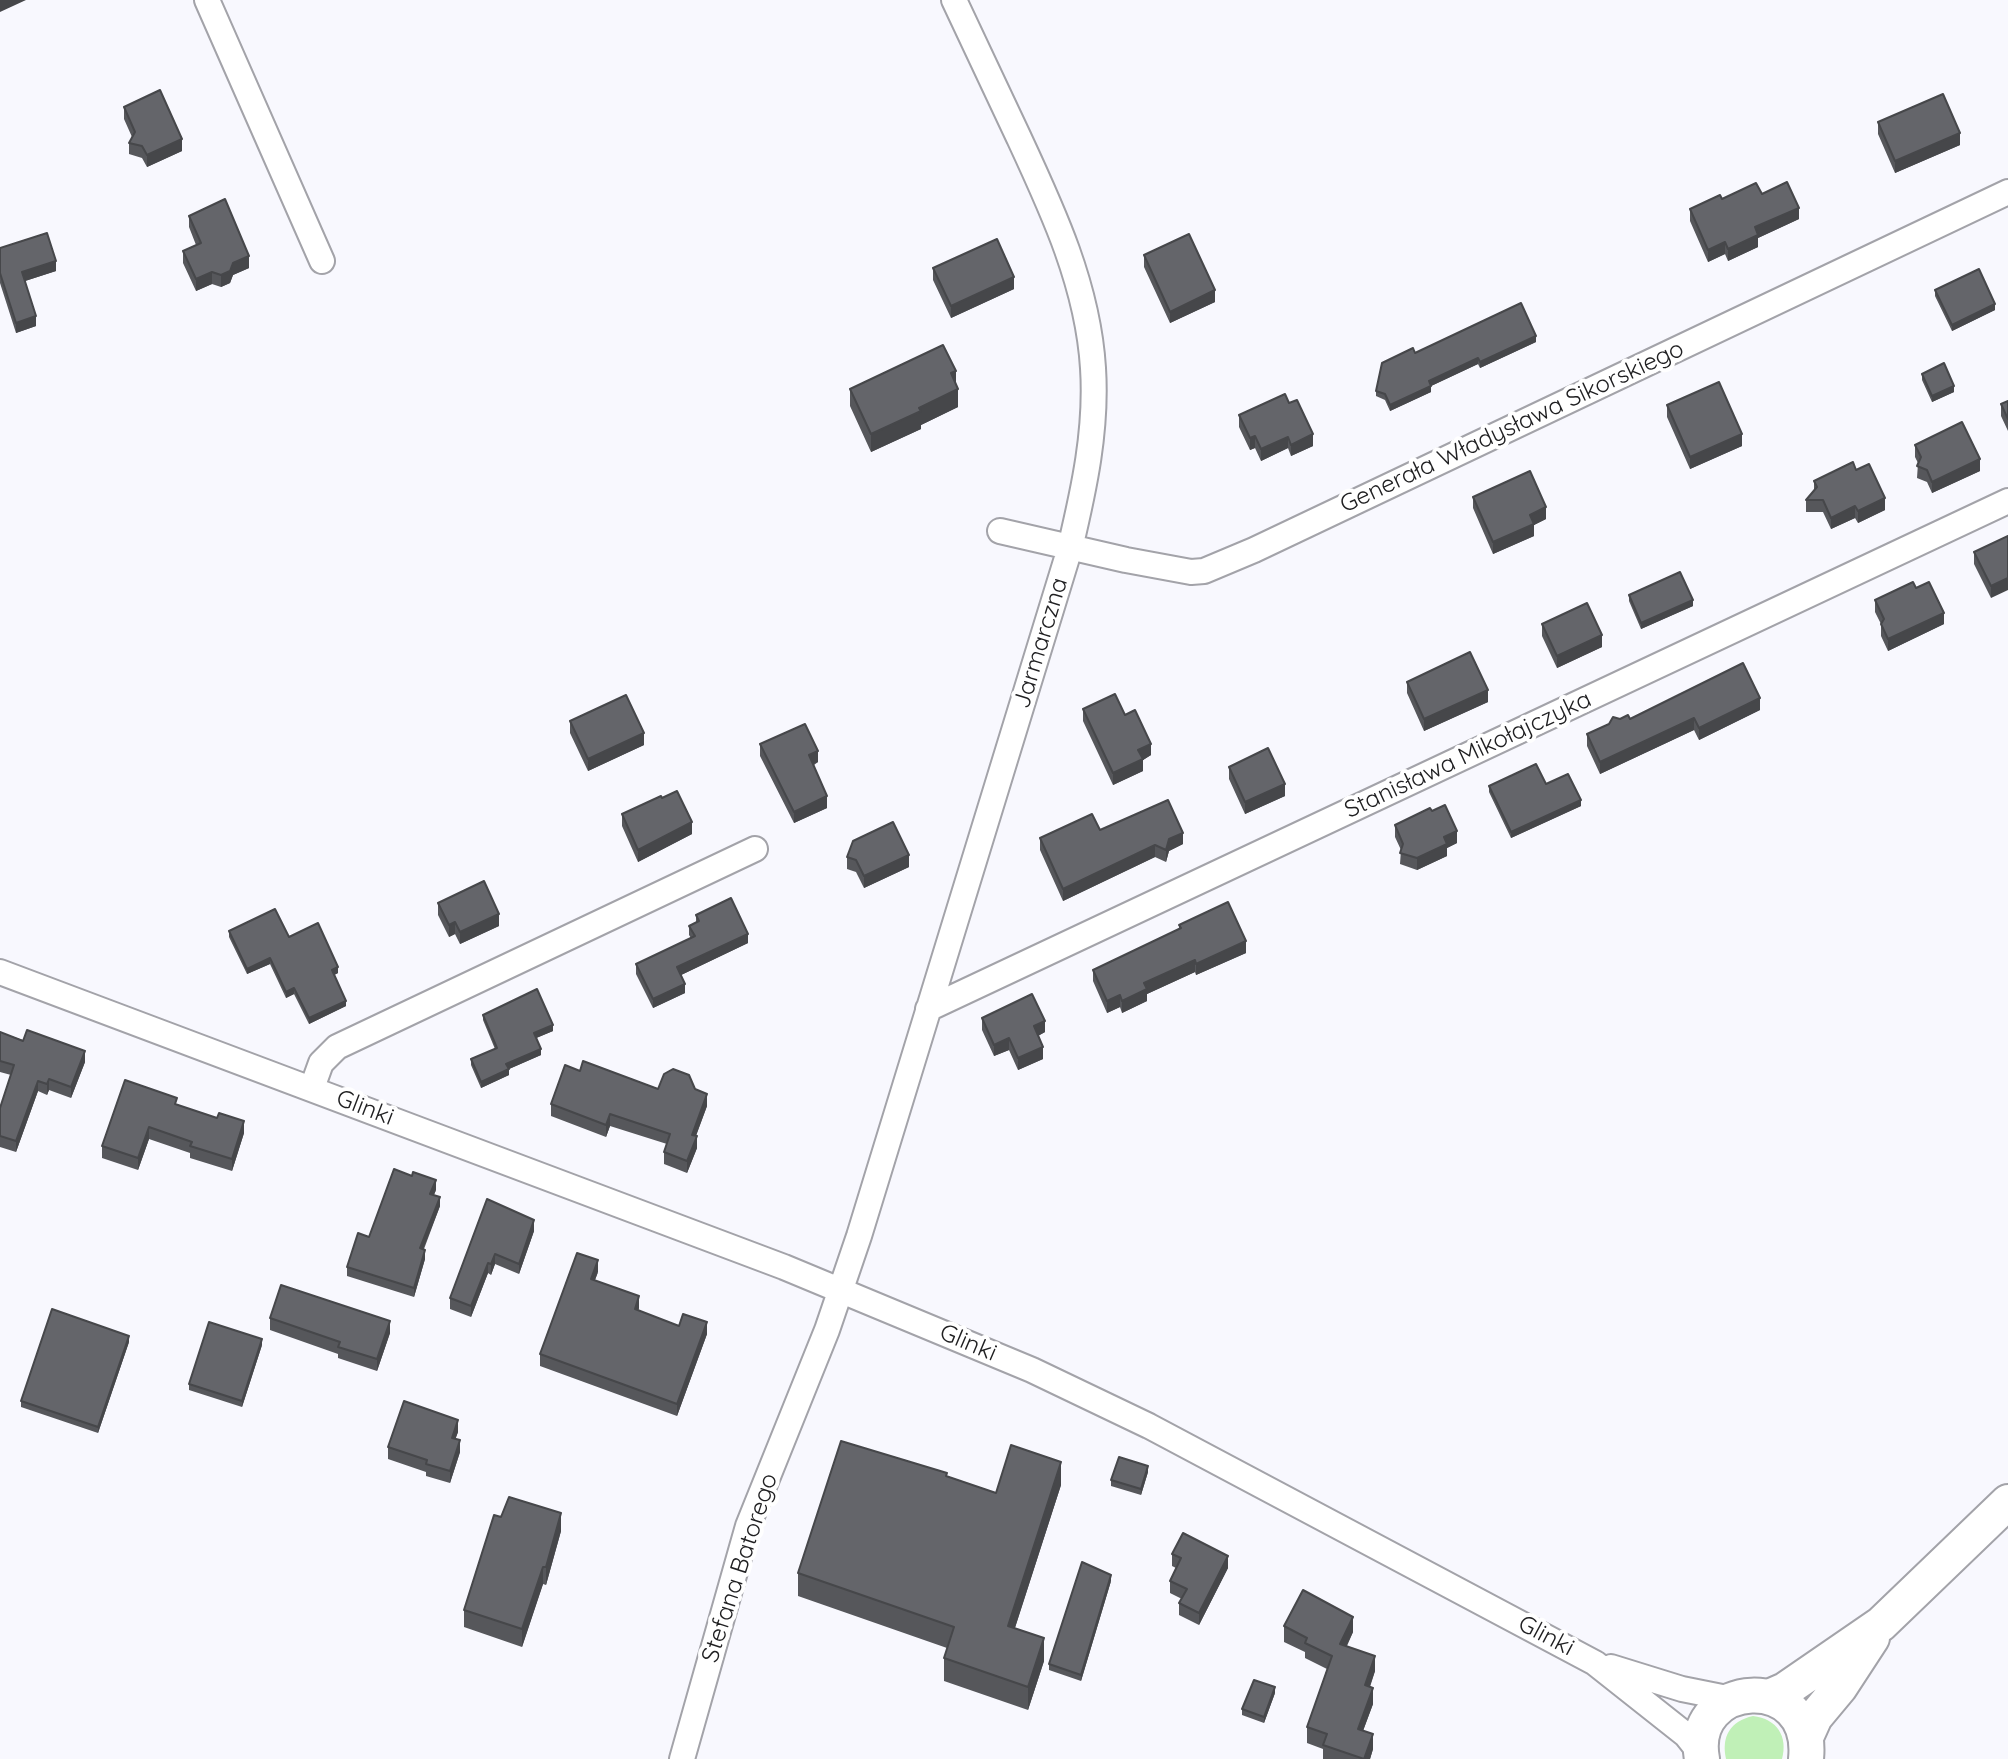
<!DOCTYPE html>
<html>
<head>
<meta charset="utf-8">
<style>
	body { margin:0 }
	canvas { display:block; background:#f8f8fe }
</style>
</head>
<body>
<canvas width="2008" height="1759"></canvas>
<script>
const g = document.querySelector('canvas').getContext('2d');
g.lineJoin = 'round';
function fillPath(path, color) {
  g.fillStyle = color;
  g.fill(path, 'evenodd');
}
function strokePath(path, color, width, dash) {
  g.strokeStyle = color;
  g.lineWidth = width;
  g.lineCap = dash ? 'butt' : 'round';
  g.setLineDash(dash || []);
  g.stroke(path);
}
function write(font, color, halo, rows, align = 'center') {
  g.font = font + ' Quicksand,sans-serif';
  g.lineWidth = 8;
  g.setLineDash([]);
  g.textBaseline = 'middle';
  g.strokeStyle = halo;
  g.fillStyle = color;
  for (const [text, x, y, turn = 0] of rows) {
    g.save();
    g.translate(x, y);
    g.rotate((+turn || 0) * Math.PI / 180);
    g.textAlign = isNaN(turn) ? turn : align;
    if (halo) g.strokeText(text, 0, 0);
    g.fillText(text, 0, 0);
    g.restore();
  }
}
const green = new Path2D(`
	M1753,1716C1777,1719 1788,1736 1782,1759H1726C1721,1737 1730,1721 1753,1716Z`);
const minor = new Path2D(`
	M207,0L322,261
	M1000,531L1126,560L1191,572L1204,571L1254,550L2008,192
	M0,972L784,1267L1032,1370L1149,1426L1595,1663L1686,1735L1701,1754
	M928,1009L2008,501
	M312,1088L321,1063L337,1047L755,849
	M1611,1667L1682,1689L1732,1699
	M682,1759L748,1526L827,1330L859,1236L1070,548C1084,489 1097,430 1093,368C1088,286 1053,211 1019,138C997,92 976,46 954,0`);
const secondary = new Path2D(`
	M1769,1697L1785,1690L1881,1624L2008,1502
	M1806,1737L1815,1717L1840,1687L1872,1638
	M1702,1759C1687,1679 1815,1670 1806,1759`);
const wall = new Path2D(`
	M124,107L182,151L147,167L142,158L129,154V143L132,137L124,119Z
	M1878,122L1960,145L1895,173L1878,134Z
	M1762,194L1799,219L1758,238V247L1728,261L1725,254L1708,262L1690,221V209L1722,199Z
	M189,216L249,268L233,275L230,283L221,287L212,284L196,291L183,263V251L196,245L189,227Z
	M0,248L56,271L25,281L36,326L16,333L0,283Z
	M1144,255L1215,302L1170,323L1144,267Z
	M933,268L1014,289L951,318L933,280Z
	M1935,290L1995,310L1952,331L1935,296Z
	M1536,342L1480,368L1478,364L1431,386V392L1390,411L1385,400L1376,396V391L1415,353Z
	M1922,374L1954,392L1932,402L1922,380Z
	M956,383L958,407L921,425V429L871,452L850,406V389Z
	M2008,401V431L2001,416V404Z
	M1667,405L1742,446L1690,469L1667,417Z
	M1239,415L1313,446L1291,456L1288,448L1261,461L1255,448L1250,450L1239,427Z
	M1915,445L1980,471L1932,493L1927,482L1917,478L1918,463L1915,457Z
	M1856,470L1885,510L1858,523L1855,518L1831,529L1823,512H1806V500L1814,491V481Z
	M1473,497L1546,519L1534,525V536L1493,554L1473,508Z
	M2008,536L1991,598L1974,564V552Z
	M1916,588L1944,624L1888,651L1881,636V624L1875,612V600Z
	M1629,595L1693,606L1641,629L1629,601Z
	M1542,624L1602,647L1557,668L1542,636Z
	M1407,682L1488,702L1424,731L1407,693Z
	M1083,709L1125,715L1151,755L1143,760V771L1113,785L1083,721Z
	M1760,710L1699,740L1694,730L1600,774L1587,746V734L1620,719H1630Z
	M570,721L644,745L588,771L570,733Z
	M760,744L818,762L814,765L827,808L794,823L760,756Z
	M1229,767L1285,796L1245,814L1229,779Z
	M1546,784L1581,806L1511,838L1489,792V786Z
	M1432,811L1457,843L1447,848V856L1417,870L1400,864L1401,850L1395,837V825Z
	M622,814L692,834L638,862L622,826Z
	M1100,830L1183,844L1169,851L1166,862L1155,857L1063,901L1040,850V838Z
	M847,857L909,867L864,888L856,872L847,869Z
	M438,903L499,926L460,944L455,934L449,937L438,915Z
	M696,915L748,943L681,975L685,993L653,1008L636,974V964L691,938L689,935V926L696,923Z
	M1179,925L1246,953L1196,975L1195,972L1147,994V1001L1122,1013L1120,1007L1107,1013L1093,981V970L1179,929Z
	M229,931L289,937L338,973L334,975L346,1006L309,1024L294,994L286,998L270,964L247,974L229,937Z
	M483,1015L553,1031L536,1038L541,1055L509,1069V1075L481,1088L471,1065V1059L495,1049L483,1020Z
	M982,1018L1045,1032L1038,1036L1043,1059L1018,1070L1009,1050L994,1056L982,1030Z
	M0,1032L85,1062L71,1098L49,1090L47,1095L38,1091L16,1152L0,1147V1108L11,1075L0,1072Z
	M580,1071L658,1089H695L707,1106L696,1136L697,1148L687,1173L664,1164V1152L667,1144L610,1126L606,1137L551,1116V1104Z
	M177,1104L244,1133L232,1171L190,1158V1153L149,1139L138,1170L102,1158V1146Z
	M436,1190L434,1195L440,1206L424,1249L425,1259L414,1297L347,1276V1267L369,1237Z
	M487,1199L534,1231L519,1274L495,1264L491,1275L488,1273L471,1317L450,1309V1298Z
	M598,1272L595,1280L639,1308L638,1310L679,1326L707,1334L677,1416L540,1366V1354Z
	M270,1318L390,1333L377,1371L338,1358V1354L270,1330Z
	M129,1342L98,1433L21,1407V1401Z
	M262,1345L242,1407L189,1390V1384Z
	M458,1432L455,1439L460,1452L450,1483L426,1476V1472L388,1459V1447Z
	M1148,1472L1141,1495L1111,1486V1480Z
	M947,1476L996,1493L1061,1485L1015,1628L1044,1661L1028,1710L944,1681V1658L947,1648L798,1596V1573Z
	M501,1517L561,1531L546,1585L543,1584L522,1647L464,1627V1610Z
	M1172,1554L1228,1568L1199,1625L1179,1615V1603L1182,1599L1170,1593V1581L1176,1568L1172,1566Z
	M1111,1581L1081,1681L1049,1670V1664Z
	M1284,1626L1353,1632L1347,1646L1375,1671L1370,1687L1373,1704L1363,1731L1373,1749L1370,1759H1323V1749L1307,1743V1727L1327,1669L1305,1658V1652L1284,1642Z
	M1275,1693L1264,1723L1242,1715V1709Z`);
const shadedWall = new Path2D(`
	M0,0H26L0,12Z
	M1960,133V145L1895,173V161Z
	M182,139V151L147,167V155Z
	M1799,208V219L1758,238V247L1728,261V249L1755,227Z
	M1725,242V254L1708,262V250Z
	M249,256V268L233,275L230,283L221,287V275L233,263Z
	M56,261V271L22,282V272Z
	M212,272V284L196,291V279Z
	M1014,277V289L951,318V306Z
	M1215,290V302L1170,323V312Z
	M1995,304V310L1952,331V325Z
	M36,316V326L16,333V323Z
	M1536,336V342L1480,368V362Z
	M1478,358V364L1429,387V381Z
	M956,371V388L951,373Z
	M1431,386V392L1390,411V405Z
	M1954,386V392L1932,402V396Z
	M958,389V407L921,425V429L871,452V434L919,408Z
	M1313,434V446L1291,456V445Z
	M1742,434V446L1690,469V457Z
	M1255,436V448L1250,450V438Z
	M1288,437V448L1261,461V449Z
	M1980,459V471L1932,493V482Z
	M1885,498V510L1858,523V511Z
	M1855,506V518L1831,529V518Z
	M1546,507V519L1534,525V536L1493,554V542L1530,515Z
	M2008,578V590L1991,598V586Z
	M1693,600V606L1641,629V623Z
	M1944,613V624L1888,651V639Z
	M1602,635V647L1557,668V656Z
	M1488,690V702L1424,731V719Z
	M1760,698V710L1699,740V728Z
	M1694,718V730L1600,774V762Z
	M644,733V745L588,771V759Z
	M1151,744V755L1143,760V771L1113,785V773L1138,750Z
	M818,751V762L809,766V755Z
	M1285,784V796L1245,814V802Z
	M827,796V808L794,823V812Z
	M1581,800V806L1511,838V832Z
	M692,822V834L638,862V850Z
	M1457,831V843L1447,848V856L1417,870V858L1444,837Z
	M1183,833V844L1169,851L1166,862V850L1169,839Z
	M1155,845V857L1063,901V889Z
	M909,855V867L864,888V876Z
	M499,914V926L460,944V932Z
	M455,922V934L449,937V925Z
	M748,934V943L677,977V967Z
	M1246,941V953L1196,975V964Z
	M270,958V964L247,974V969Z
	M1195,960V972L1147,994V1001L1122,1013V1001L1144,983Z
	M338,967V973L332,976V970Z
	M685,984V993L653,1008V999Z
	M294,988V994L286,998V992Z
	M1120,995V1007L1107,1013V1001Z
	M346,1001V1006L309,1024V1018Z
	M1045,1021V1032L1034,1038V1026Z
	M553,1025V1031L534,1039V1033Z
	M1009,1038V1050L994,1056V1045Z
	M1043,1047V1059L1018,1070V1058Z
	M541,1049V1055L509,1069V1075L481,1088V1082L506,1064Z
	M85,1051V1062L71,1098V1087Z
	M49,1079V1090L47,1095V1084Z
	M38,1081V1091L16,1152V1141Z
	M707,1094V1106L692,1146V1135Z
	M610,1114V1126L606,1137V1125Z
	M244,1121V1133L232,1171V1159Z
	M149,1127V1139L138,1170V1158Z
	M697,1136V1148L687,1173V1161Z
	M436,1180V1190L430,1203V1194Z
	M440,1197V1206L420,1257V1248Z
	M534,1220V1231L519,1274V1264Z
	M425,1250V1259L414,1297V1288Z
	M495,1254V1264L491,1275V1264Z
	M598,1260V1272L591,1290V1279Z
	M488,1263V1273L471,1317V1306Z
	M639,1296V1308L635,1321V1309Z
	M390,1321V1333L377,1371V1359Z
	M707,1322V1334L677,1416V1404Z
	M129,1336V1342L98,1433V1427Z
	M262,1339V1345L242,1407V1401Z
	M458,1420V1432L452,1449V1438Z
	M460,1440V1452L450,1483V1471Z
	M1061,1462V1485L1008,1649V1626Z
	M1148,1466V1472L1141,1495V1489Z
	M561,1513V1531L546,1585V1567Z
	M1228,1556V1568L1199,1625V1613Z
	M543,1567V1584L522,1647V1629Z
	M1111,1575V1581L1081,1681V1675Z
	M1353,1617V1632L1340,1659V1644Z
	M1044,1638V1661L1028,1710V1687Z
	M1375,1656V1671L1365,1700V1685Z
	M1275,1687V1693L1264,1723V1717Z
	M1373,1688V1704L1358,1744V1729Z
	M1373,1734V1749L1370,1759H1364Z`);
const building = new Path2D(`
	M160,90L182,139L147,155L142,146L129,143L135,132L124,107Z
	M1943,94L1960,133L1895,161L1878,122Z
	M1787,182L1799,208L1755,227L1758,235L1728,249L1725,242L1708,250L1690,209L1720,195L1722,199L1756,183L1762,194Z
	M225,199L249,256L233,263L230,271L221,275L212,272L196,279L183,251L201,243L189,216Z
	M47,233L56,261L22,272L36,316L16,323L0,273V248Z
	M1189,234L1215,290L1170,312L1144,255Z
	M997,239L1014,277L951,306L933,268Z
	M1979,269L1995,304L1952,325L1935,290Z
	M1521,303L1536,336L1480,362L1478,358L1429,381L1431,386L1390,405L1385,394L1376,391L1382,363L1413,348L1415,353Z
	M943,345L956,371L951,373L958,389L919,408L921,411L871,434L850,389Z
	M1944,363L1954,386L1932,396L1922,374Z
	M1719,382L1742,434L1690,457L1667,405Z
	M1285,394L1289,403L1297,400L1313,434L1291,445L1288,437L1261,449L1255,436L1250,438L1239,415Z
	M2008,401V419L2001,404Z
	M1962,422L1980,459L1932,482L1927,470L1917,466L1921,457L1915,445Z
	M1853,462L1856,470L1869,464L1885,498L1858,511L1855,506L1831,518L1823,500H1806L1817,487L1814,481Z
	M1530,471L1546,507L1530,515L1534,524L1493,542L1473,497Z
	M2008,536V578L1991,586L1974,552Z
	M1680,572L1693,600L1641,623L1629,595Z
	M1913,582L1916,588L1929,582L1944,613L1888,639L1881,624L1884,619L1875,600Z
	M1587,603L1602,635L1557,656L1542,624Z
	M1470,652L1488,690L1424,719L1407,682Z
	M1743,663L1760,698L1699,728L1694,718L1600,762L1587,734L1609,724L1613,717L1620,719L1628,715L1630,719Z
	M1115,694L1125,715L1135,710L1151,744L1138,750L1143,759L1113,773L1083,709Z
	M626,695L644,733L588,759L570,721Z
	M805,724L818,751L809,755L827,796L794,812L760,744Z
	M1268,748L1285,784L1245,802L1229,767Z
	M1536,764L1546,784L1568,774L1581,800L1511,832L1489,786Z
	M677,791L692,822L638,850L622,814L661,796L662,798Z
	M1168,800L1183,833L1169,839L1166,850L1155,845L1063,889L1040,838L1092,814L1100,830Z
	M1445,805L1457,831L1444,837L1447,844L1417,858L1400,853L1403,844L1395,825L1430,808L1432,811Z
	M893,822L909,855L864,876L856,860L847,857L853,841Z
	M484,881L499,914L460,932L455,922L449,925L438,903Z
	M731,898L748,934L677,967L685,984L653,999L636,964L695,936L689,926L699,921L696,915Z
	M1228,902L1246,941L1196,964L1195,960L1144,983L1147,989L1122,1001L1120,995L1107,1001L1093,970L1181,928L1179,925Z
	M275,909L289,937L318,923L338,967L332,970L346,1001L309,1018L294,988L286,992L270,958L247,969L229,931Z
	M537,989L553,1025L534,1033L541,1049L506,1064L509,1069L481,1082L471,1059L497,1048L483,1015Z
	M1032,994L1045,1021L1034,1026L1043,1047L1018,1058L1009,1038L994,1045L982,1018Z
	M27,1030L85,1051L71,1087L49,1079L47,1084L38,1081L16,1141L0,1136V1108L14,1065L0,1061V1032L23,1041Z
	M583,1061L658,1089L664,1074L673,1069L689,1075L695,1089L707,1094L692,1135L697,1136L687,1161L664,1152L670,1134L610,1114L606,1125L551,1104L565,1065L580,1071Z
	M125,1080L177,1098L175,1104L217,1118L219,1113L244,1121L232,1159L190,1146L192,1142L149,1127L138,1158L102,1146Z
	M394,1169L412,1176L413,1172L436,1180L430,1194L440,1197L420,1248L425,1250L414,1288L347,1267L358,1233L369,1237Z
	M487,1199L534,1220L519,1264L495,1254L491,1264L488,1263L471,1306L450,1298Z
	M577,1253L598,1260L591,1279L639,1296L635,1309L679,1326L683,1314L707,1322L677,1404L540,1354Z
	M281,1285L390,1321L377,1359L338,1347L340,1342L270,1318Z
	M52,1309L129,1336L98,1427L21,1401Z
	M209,1322L262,1339L242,1401L189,1384Z
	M404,1401L458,1420L452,1438L460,1440L450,1471L426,1464L427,1460L388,1447Z
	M841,1441L947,1473L946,1476L996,1493L1011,1445L1061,1462L1008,1626L1044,1638L1028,1687L944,1658L954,1627L798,1573Z
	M1119,1457L1148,1466L1141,1489L1111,1480Z
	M509,1497L561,1513L546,1567H543L522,1629L464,1610L494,1515L501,1517Z
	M1183,1533L1228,1556L1199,1613L1179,1603L1187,1589L1170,1581L1181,1558L1172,1554Z
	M1082,1562L1111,1575L1081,1675L1049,1664Z
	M1303,1590L1353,1617L1340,1644L1375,1656L1365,1685L1373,1688L1358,1729L1373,1734L1364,1759L1323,1745L1327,1734L1307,1727L1332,1656L1305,1643L1307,1638L1284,1626Z
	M1254,1680L1275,1687L1264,1717L1242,1709Z`);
const streetNames = [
	["Generała Władysława Sikorskiego",1512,427,-25],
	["Jarmarczna",1041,643,-73],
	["Stanisława Mikołajczyka",1468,755,-25],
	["Glinki",365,1108,21],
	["Glinki",968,1343,23],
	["Stefana Batorego",740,1568,-72],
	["Glinki",1546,1636,28]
];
fillPath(green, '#c0f0b7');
strokePath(minor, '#a3a3a9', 28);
strokePath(secondary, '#a3a3a9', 38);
strokePath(minor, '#fff', 24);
strokePath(secondary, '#fff', 34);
fillPath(wall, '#56575b');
fillPath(shadedWall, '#46474a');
fillPath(building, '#64656a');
strokePath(building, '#46474a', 2);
write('24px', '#202022', '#fff', streetNames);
</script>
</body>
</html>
